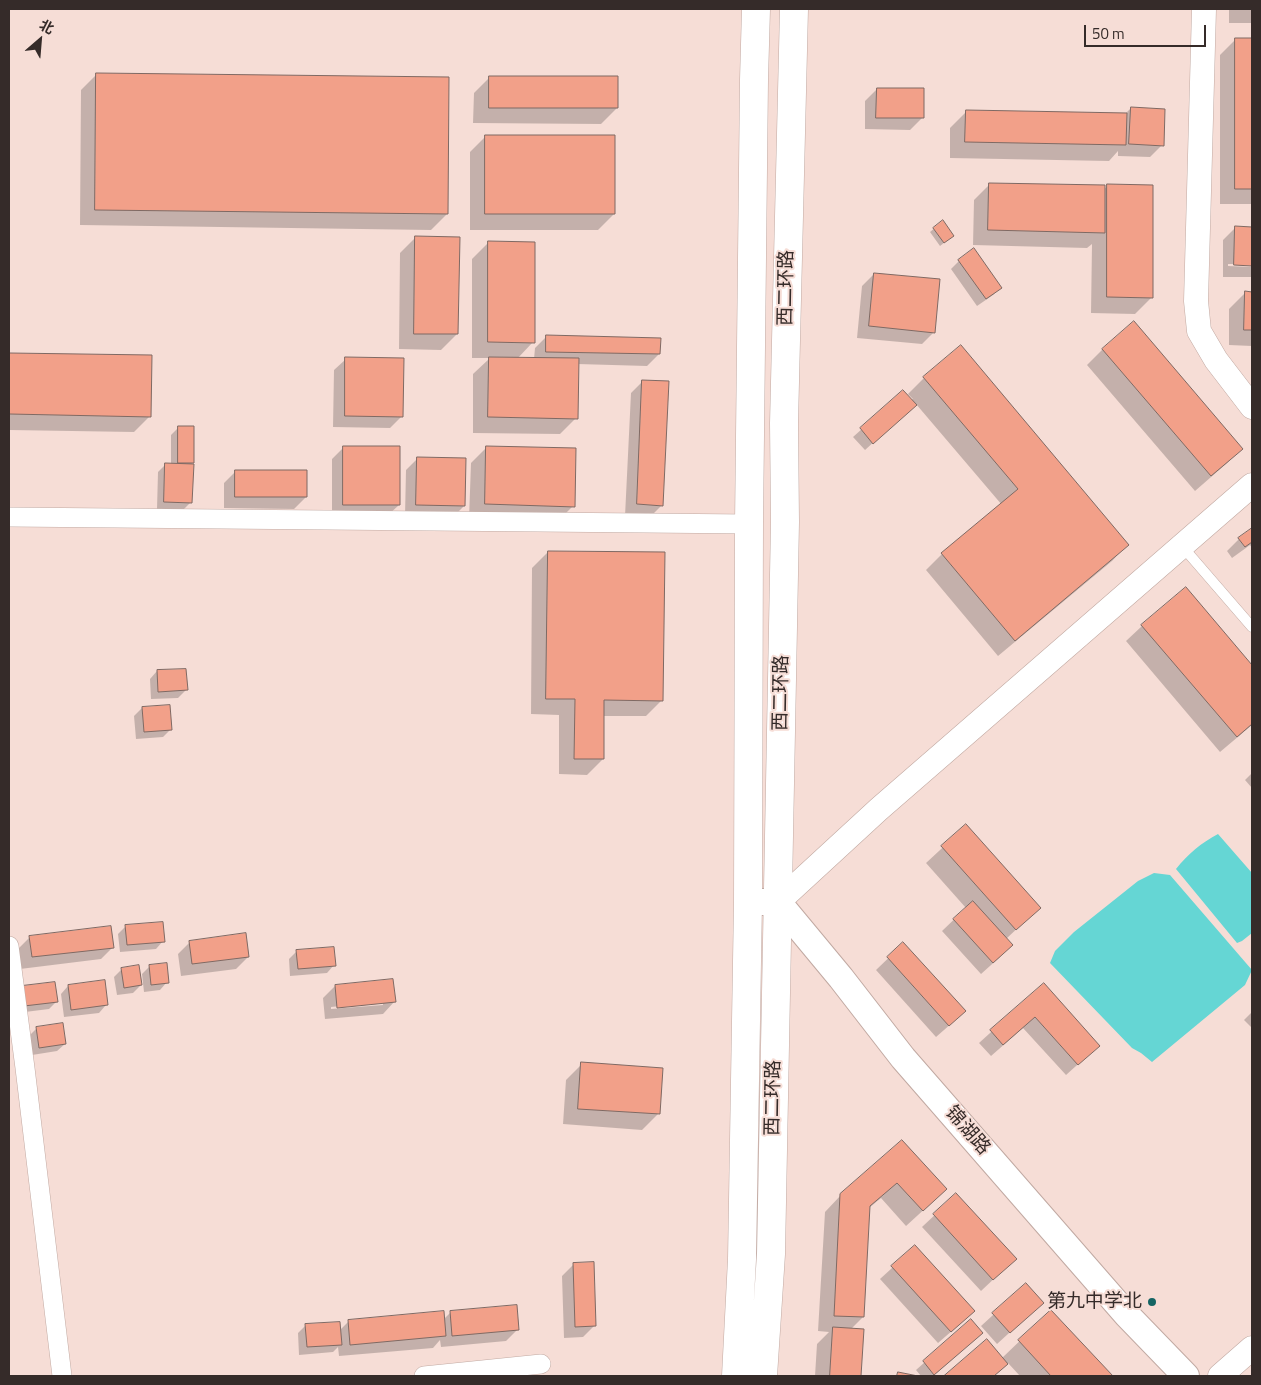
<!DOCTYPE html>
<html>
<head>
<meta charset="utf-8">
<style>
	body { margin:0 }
	#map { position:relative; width:1261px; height:1385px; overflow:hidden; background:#f6ddd6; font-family:"Titillium Web","Noto Sans SC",sans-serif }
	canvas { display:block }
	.frame { position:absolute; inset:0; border:10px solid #352b29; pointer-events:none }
	.north { position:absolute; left:15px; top:15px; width:50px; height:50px; -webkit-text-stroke:4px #f6ddd6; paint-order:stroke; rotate:27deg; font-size:14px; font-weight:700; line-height:20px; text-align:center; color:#352b29 }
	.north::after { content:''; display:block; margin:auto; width:18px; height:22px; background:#352b29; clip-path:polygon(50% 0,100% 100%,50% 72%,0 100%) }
	.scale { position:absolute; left:1084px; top:25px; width:122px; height:22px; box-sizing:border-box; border:2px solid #352b29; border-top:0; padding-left:6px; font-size:15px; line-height:18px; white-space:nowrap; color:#352b29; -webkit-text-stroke:4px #f6ddd6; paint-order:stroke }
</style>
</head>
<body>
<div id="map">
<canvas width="1261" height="1385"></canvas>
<div class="frame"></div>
<div class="north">北</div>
<div class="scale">50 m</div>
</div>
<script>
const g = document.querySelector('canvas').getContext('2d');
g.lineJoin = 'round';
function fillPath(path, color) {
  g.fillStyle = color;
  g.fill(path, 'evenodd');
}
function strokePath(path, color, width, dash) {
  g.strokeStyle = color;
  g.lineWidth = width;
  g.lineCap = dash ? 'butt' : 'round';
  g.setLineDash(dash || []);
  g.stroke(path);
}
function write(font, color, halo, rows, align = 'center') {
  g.font = font + ' "Titillium Web","Noto Sans SC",sans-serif';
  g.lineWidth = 4;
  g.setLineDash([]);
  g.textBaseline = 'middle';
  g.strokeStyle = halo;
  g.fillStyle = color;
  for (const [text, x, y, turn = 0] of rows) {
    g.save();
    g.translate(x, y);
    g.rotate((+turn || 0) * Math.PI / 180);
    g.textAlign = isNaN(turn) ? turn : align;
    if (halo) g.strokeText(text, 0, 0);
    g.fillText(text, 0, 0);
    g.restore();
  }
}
const water = new Path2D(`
	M1218,834L1252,873V933L1242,941L1237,943L1176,869C1188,854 1201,843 1218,834Z
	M1154,873L1170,875L1252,970L1245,985L1152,1062L1141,1053L1132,1048L1050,963L1055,951L1074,932L1138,881Z`);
const shadow = new Path2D(`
	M1229,9H1252V23H1229Z
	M1236,39H1252V204H1220V55Z
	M97,74L447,214L431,230L80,225L81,90Z
	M490,77L617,108L601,124L473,123L474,93Z
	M877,89L922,118L910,130L865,129V101Z
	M1131,108L1162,145L1150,157L1118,156V151L1109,161L950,158V128L966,112L1125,114Z
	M486,136L614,214L598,230H470V152Z
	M990,184L1104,189L1108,186L1151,298L1135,314L1091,313L1092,244L1087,248L973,245L974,200Z
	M942,222L949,239L940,246L930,232Z
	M1235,228H1252V264H1228V266L1252,267V277H1223V240Z
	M416,237L457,334L441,350L399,349L400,253Z
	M488,243L533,342L517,359H534L535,348L547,336L659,354L647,366L577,364L576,418L560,434L473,433V374L490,358H472V259Z
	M974,250L1000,288L993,295L977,306L951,269L959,261Z
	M874,274L934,332L922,344L857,338L862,286Z
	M1245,293H1252V346L1229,345V309Z
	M1103,349L1242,449L1226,464L1195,491L1087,365Z
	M9,354L151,356L150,416L134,432L9,430Z
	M346,359L402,416L390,428L333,427L334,370Z
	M924,378L1127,545L1112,561L998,656L926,570L942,554L1002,505L916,404L865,450L853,437L903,392L911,400L913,399L908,394Z
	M643,381L662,505L650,517L625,516L631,393Z
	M179,427L193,462L190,465L191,502L183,510L157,509L158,472L166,464H171V435Z
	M344,447L399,505L387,516H332V459Z
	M487,447L573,506L557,522L469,519L471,463Z
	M418,458L464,506L452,518L405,516L406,470Z
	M236,471L306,497L294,509L224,508V483Z
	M1252,529V548L1250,545L1232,558L1227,551L1239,539Z
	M548,552L662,700L646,716H603V759L587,775L559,774V715L531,714L532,568Z
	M1186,589L1252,667V725L1220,752L1126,641L1142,626Z
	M157,671L186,690L178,698L151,699L150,679Z
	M142,708L170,730L163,737L136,739L134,716Z
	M1252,773V788L1245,780Z
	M966,826L1039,908L1006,939L1000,957L981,974L942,931L966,908L926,863Z
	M126,926L163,941L156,949L120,952L118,934Z
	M30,937L113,947L101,959L20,969L18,949Z
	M190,942L248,957L236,969L181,976L178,954Z
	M903,944L952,1023L936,1037L876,970Z
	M297,951L334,965L327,973L290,976L289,959Z
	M150,966L167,982L160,990L144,992L142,974Z
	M122,969L141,985L133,993L117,995L114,977Z
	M1043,985L1086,1057L1066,1075L1023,1028L991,1056L979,1043Z
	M68,986L106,1005L99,1013L64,1017L61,994Z
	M335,986L394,1002L383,1014L325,1019L323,998ZM383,1002V1005L331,1009V1007Z
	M22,987L56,1002L49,1009L17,1013Z
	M1252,1012V1028L1244,1020Z
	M37,1028L65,1044L57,1051L32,1055L29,1036Z
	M582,1064L658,1114L642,1130L563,1124L566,1080Z
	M902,1142L929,1205L906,1226L881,1198L869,1208L863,1317L851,1329L862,1330L859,1376H815L817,1344L829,1332L818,1331L825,1212L841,1195Z
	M956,1195L1015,1259L981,1291L922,1227Z
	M915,1247L961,1323L938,1343L880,1279Z
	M574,1264L595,1325L583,1337L564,1338L562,1276Z
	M1026,1285L1042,1303L997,1344L981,1326Z
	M1051,1311L1111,1376H1020L1008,1363L994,1376H945L986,1341L1002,1358Z
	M451,1312L518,1329L506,1341L441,1347L440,1340L433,1348L339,1356L338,1347L333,1352L299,1355L298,1333L305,1326L340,1330L349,1321L443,1320Z
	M971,1321L982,1333L933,1376H921L916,1370Z`);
const building = new Path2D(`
	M1235,38H1252V189H1235Z
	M96,73L449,77L448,214L95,210Z
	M489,76H618V108H489Z
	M877,88H924V118H876Z
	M1131,107L1165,109L1164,146L1129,144Z
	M966,110L1127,113L1126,145L965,142Z
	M485,135H615V214H485Z
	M989,183L1105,185V233L988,230Z
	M1107,184L1153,185V298L1107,297Z
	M943,220L954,236L944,243L933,228Z
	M1235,226L1252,227V266L1234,265Z
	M415,236L460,237L458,334H414Z
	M488,241L535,242V343L488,342Z
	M974,248L1002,288L986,299L958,260Z
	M874,273L940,279L935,333L869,326Z
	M1245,291L1252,292V330H1244Z
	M1134,321L1243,449L1211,476L1102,349Z
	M546,335L661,338L660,354L546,352Z
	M961,345L1129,545L1015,641L941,553L1018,489L923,377Z
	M9,353L152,355L151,417L9,414Z
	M345,357L404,358L403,417L345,416Z
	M489,357L579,358L578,419L488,417Z
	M642,380L669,381L663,506L637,504Z
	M903,390L917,405L873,444L860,428Z
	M178,426H194V463H178Z
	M343,446H400V505H343Z
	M486,446L576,448L575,507L485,504Z
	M417,457L466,458L465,506L416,505Z
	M165,463L194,464L192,503L164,502Z
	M235,470H307V497H235Z
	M1252,528V542L1245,547L1238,538Z
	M548,551L665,552L663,701L604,700V759H574L575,699H546Z
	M1186,587L1252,665V724L1237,737L1141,625Z
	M186,669L188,690L158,692L157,670Z
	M170,705L172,730L144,732L142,707Z
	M966,824L1041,908L1016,930L941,846Z
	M973,901L1013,945L993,963L953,919Z
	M163,922L165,942L127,945L125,925Z
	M111,926L114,948L32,957L29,936Z
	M246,933L249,957L192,964L189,941Z
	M903,942L966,1011L949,1026L887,957Z
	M334,947L336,966L298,969L296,950Z
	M167,963L169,983L151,985L149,965Z
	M139,965L142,985L124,988L121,968Z
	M393,979L396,1002L337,1008L335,985Z
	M105,980L108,1005L71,1010L68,985Z
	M55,982L58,1002L24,1006L22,986Z
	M1044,983L1100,1046L1078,1065L1035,1017L1003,1045L990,1030Z
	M63,1023L66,1044L39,1048L36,1027Z
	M581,1062L663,1068L660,1114L578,1109Z
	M902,1140L947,1189L923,1211L897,1183L870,1206L864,1317L834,1316L840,1194Z
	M956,1193L1017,1259L993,1280L933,1214Z
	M915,1245L975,1311L951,1332L891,1266Z
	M594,1262L596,1326L575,1327L573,1263Z
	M1026,1283L1044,1303L1010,1333L992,1313Z
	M517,1305L519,1330L452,1336L450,1311Z
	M1051,1310L1113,1376H1051L1018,1340Z
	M444,1311L446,1336L350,1345L348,1320Z
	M971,1319L983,1333L934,1375L923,1361Z
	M340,1322L342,1345L307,1347L305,1324Z
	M833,1327L864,1329L861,1376H830Z
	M987,1339L1008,1364L994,1376H944Z
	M898,1372L918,1376H897Z`);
const service = new Path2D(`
	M1182,546L1252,627`);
const minor = new Path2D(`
	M9,517L749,524
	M9,946L25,1068L62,1376
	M424,1376L541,1364`);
const tertiary = new Path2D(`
	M1204,9L1196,301L1199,331L1216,360L1252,407
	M778,902L879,809L1252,485
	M1220,1376L1252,1348`);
const secondary = new Path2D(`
	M748,902H778L841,978L903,1058L1127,1315L1186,1376`);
const primary = new Path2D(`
	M736,1376L742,1259L748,902L749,524L754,80L756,9
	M763,1376L771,1254L785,522L784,423L794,9`);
const markers = [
	[1152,1302,5,"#156463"]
];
const streetNames = [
	["西二环路",787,288,-89],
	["西二环路",782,693,-89],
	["西二环路",774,1098,-89],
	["锦湖路",967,1131,49]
];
const poiNames = [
	["第九中学北",1142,1302]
];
fillPath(water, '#65d6d4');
fillPath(shadow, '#0003');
fillPath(building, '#f2a089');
strokePath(building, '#7f6963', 1);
strokePath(service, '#c1a9a2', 11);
strokePath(minor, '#c1a9a2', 20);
strokePath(tertiary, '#c1a9a2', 25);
strokePath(secondary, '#c1a9a2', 28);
strokePath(primary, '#c1a9a2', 29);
strokePath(service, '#fff', 10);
strokePath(minor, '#fff', 19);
strokePath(tertiary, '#fff', 24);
strokePath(secondary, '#fff', 26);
strokePath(primary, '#fff', 28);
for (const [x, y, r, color] of markers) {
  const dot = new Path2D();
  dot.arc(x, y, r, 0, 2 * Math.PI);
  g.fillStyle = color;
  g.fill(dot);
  strokePath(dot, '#f6ddd6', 2);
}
write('19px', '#352b29', '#f6ddd6', streetNames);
write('19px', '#352b29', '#f6ddd6', poiNames, 'right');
</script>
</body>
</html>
